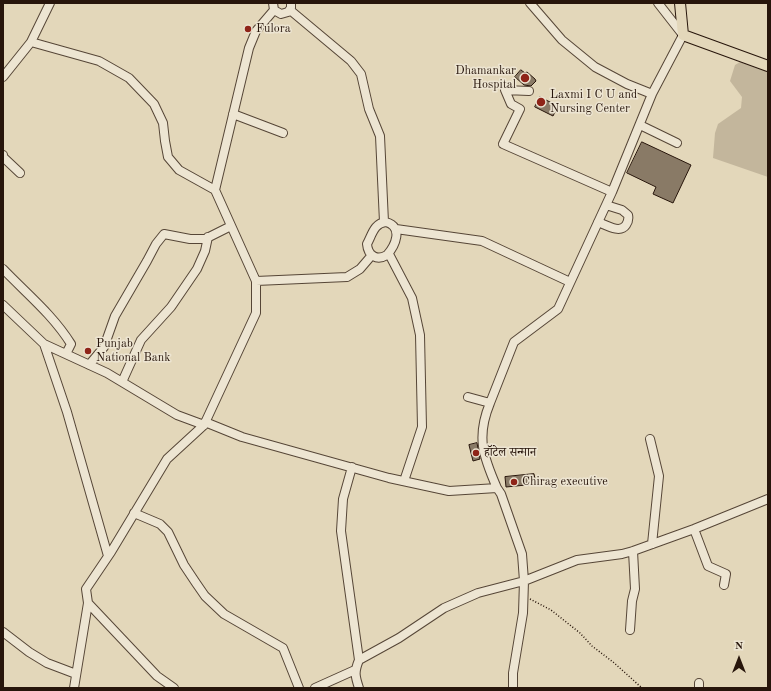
<!DOCTYPE html>
<html>
<head>
<meta charset="utf-8">
<style>
	body { margin:0 }
	#map { position:relative; width:771px; height:691px; overflow:hidden; background:#e3d7ba; font-family:"Old Standard TT",serif }
	canvas { display:block }
	.frame { position:absolute; inset:0; border:4px solid #27150b; pointer-events:none }
	.north { position:absolute; left:719px; top:639px; width:40px; height:40px; -webkit-text-stroke:3px #ede5d2; paint-order:stroke; rotate:0deg; font-size:11px; font-weight:700; line-height:16px; text-align:center; color:#27150b }
	.north::after { content:''; display:block; margin:auto; width:14px; height:18px; background:#27150b; clip-path:polygon(50% 0,100% 100%,50% 72%,0 100%) }
</style>
</head>
<body>
<div id="map">
<canvas width="771" height="691"></canvas>
<div class="frame"></div>
<div class="north">N</div>
</div>
<script>
const g = document.querySelector('canvas').getContext('2d');
g.lineJoin = 'round';
function fillPath(path, color) {
  g.fillStyle = color;
  g.fill(path, 'evenodd');
}
function strokePath(path, color, width, dash) {
  g.strokeStyle = color;
  g.lineWidth = width;
  g.lineCap = dash ? 'butt' : 'round';
  g.setLineDash(dash || []);
  g.stroke(path);
}
function write(font, color, halo, rows, align = 'center') {
  g.font = font + ' "Old Standard TT","Noto Serif Devanagari",serif';
  g.lineWidth = 3;
  g.setLineDash([]);
  g.textBaseline = 'middle';
  g.strokeStyle = halo;
  g.fillStyle = color;
  for (const [text, x, y, turn = 0] of rows) {
    g.save();
    g.translate(x, y);
    g.rotate((+turn || 0) * Math.PI / 180);
    g.textAlign = isNaN(turn) ? turn : align;
    if (halo) g.strokeText(text, 0, 0);
    g.fillText(text, 0, 0);
    g.restore();
  }
}
const green = new Path2D(`
	M740,62L768,72V177L713,158L715,133L718,124L741,108L742,97L730,81L735,65Z`);
const building = new Path2D(`
	M521,70L525,73L527,72L535,79L536,81L531,86L524,85L515,77Z
	M540,97L558,106L553,116L535,107Z
	M642,142L691,165L673,203L653,194L656,187L627,173Z
	M477,443L480,459L473,461L469,445Z
	M534,474L536,484L506,487L505,477Z`);
const path = new Path2D(`
	M530,599L551,610L580,633L592,646L613,662L642,688`);
const minor = new Path2D(`
	M273,3L274,10L281,14L288,12L291,8V3
	M530,3L562,40L595,67L627,84L652,94L683,35L658,3
	M290,10L351,61L361,74L369,109L380,136L384,222
	M31,42L99,61L129,78L154,104L163,123L165,141L168,157L179,170L215,190L256,281V313L204,425L167,459L111,552L86,589L88,603L157,676L174,688
	M3,77L31,42L50,3
	M529,91L505,90L511,104L520,109L503,144L612,192
	M233,114L283,133
	M640,125L677,143
	M3,155V157L20,173
	M215,190L249,48L256,31L274,10
	M386,222C404,227 395,246 387,255C377,261 368,256 367,244C372,235 374,223 386,222Z
	M598,222C606,225 620,234 626,225C628,222 629,219 628,215L622,210L606,205
	M396,229L482,241L570,282
	M389,254L412,298L420,335L422,427L404,481
	M3,269C27,294 53,315 71,344L66,354
	M256,281L347,277L360,269L372,255
	M3,305L44,344
	M89,365L104,347L115,316L147,261L156,244L164,234L190,239H205L231,226
	M122,382L141,340L171,307L197,269L205,251L208,237
	M468,397L490,403L514,342L558,309L612,192L652,94
	M490,403C476,437 483,456 497,488
	M205,422L242,437L389,478L449,491L497,488L501,494L522,554L524,581L478,593L444,608L399,638L359,660
	M650,439L659,476L652,544
	M352,467L343,499L341,531L359,660C354,672 355,676 359,688
	M134,513L160,524L168,532L184,565L196,583L205,596L224,614L283,648L299,688
	M694,529L708,566L726,574L724,585
	M108,556L67,412L44,344L107,373L177,415L204,425
	M630,630L632,601L635,589L633,551
	M3,632L29,652L47,663L76,674
	M699,683V688
	M74,688L88,603
	M315,688L355,670
	M513,688V673L523,613L524,581L577,560L622,554L633,551L694,529L768,499`);
const major = new Path2D(`
	M680,3L683,35L768,66`);
const markers = [
	[248,29,4,"#8f2418"],
	[525,78,5,"#8f2418"],
	[541,102,5,"#8f2418"],
	[88,351,4,"#8f2418"],
	[476,453,4,"#8f2418"],
	[514,482,4,"#8f2418"]
];
const poiNames = [
	["Fulora",256,29],
	["Dhamankar",516,71,"right"],
	["Hospital",516,85,"right"],
	["Laxmi I C U and",550,95],
	["Nursing Center",550,109],
	["Punjab",96,344],
	["National Bank",96,358],
	["हॉटेल सन्मान",484,453],
	["Chirag executive",522,482]
];
fillPath(green, '#c3b69c');
fillPath(building, '#897a66');
strokePath(building, '#27150b', 1);
strokePath(minor, '#564637', 10);
strokePath(major, '#27150b', 12);
strokePath(path, '#27150b', 1.5, [1, 2]);
strokePath(minor, '#ede5d2', 8);
strokePath(major, '#e3d7ba', 10);
for (const [x, y, r, color] of markers) {
  const dot = new Path2D();
  dot.arc(x, y, r, 0, 2 * Math.PI);
  g.fillStyle = color;
  g.fill(dot);
  strokePath(dot, '#ede5d2', 1.5);
}
write('12px', '#27150b', '#ede5d2', poiNames, 'left');
</script>
</body>
</html>
